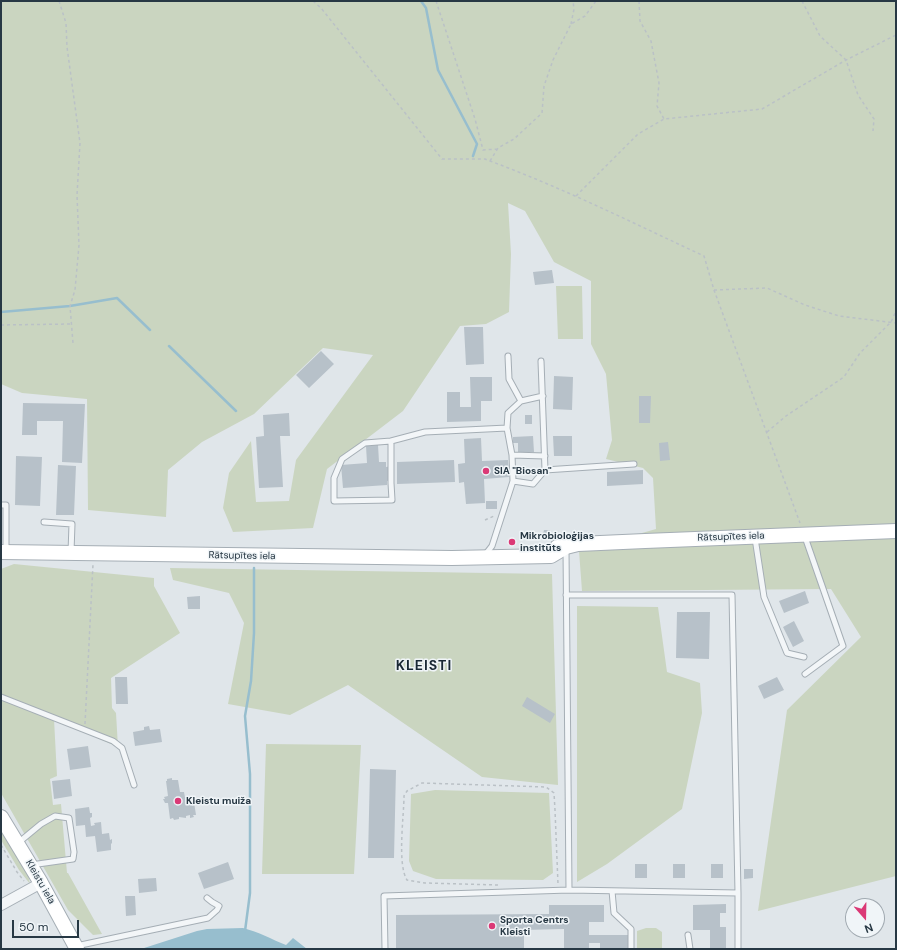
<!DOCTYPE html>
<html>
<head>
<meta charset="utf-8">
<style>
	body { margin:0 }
	#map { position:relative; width:897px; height:950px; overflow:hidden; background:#e0e6ea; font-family:"DM Sans",sans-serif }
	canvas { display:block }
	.frame { position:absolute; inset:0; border:2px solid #273844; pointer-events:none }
	.north { position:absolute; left:845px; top:898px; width:40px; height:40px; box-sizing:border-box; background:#f0f5f8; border:1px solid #a0a9b0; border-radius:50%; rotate:160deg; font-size:11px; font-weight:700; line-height:16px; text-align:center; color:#273844 }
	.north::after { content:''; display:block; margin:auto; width:14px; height:18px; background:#db3976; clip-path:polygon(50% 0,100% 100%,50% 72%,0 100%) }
	.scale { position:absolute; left:12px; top:920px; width:67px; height:18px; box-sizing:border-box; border:2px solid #273844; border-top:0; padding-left:5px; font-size:12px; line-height:14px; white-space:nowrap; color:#273844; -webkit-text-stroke:3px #f0f5f8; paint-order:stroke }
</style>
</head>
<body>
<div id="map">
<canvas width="897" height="950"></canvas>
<div class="frame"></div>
<div class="north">N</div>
<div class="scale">50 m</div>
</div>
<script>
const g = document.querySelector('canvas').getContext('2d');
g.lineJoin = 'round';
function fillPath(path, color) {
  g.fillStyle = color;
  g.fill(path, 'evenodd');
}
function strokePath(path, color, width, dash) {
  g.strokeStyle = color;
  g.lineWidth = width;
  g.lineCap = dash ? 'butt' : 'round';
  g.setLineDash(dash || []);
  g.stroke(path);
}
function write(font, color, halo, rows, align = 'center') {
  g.font = font + ' "DM Sans",sans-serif';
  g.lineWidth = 3;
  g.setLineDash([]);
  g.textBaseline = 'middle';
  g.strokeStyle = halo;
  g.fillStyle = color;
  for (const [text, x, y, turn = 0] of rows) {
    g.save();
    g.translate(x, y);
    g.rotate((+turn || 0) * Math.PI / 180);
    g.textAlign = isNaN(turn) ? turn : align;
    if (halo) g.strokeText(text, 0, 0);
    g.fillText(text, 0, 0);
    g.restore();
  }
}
const green = new Path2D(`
	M1,1H896V876L758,911L787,710L861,637L831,589L582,591L579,551L656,529L653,478L643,468L606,459L612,440L606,374L591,344V281L554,262L525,211L508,203L511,254L509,312L486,324L460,326L403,411L327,469L313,528L233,532L223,508L229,473L251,441L256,502L289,501L296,460L373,355L323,348L254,414L202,442L168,470L166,517L88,510L87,399L22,393L1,384Z
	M556,286H582L583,339H558Z
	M14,564L154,578V586L180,633L111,678L112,708L116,713L118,747L54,719L57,776L50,779L53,805L61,804L67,873H68L102,934L93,935L68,910L1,793V569Z
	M170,568L552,574L558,785L482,777L348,685L290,715L228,704L244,623L229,593L173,580Z
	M577,606L658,607L667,672L700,683L702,713L682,809L607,864L577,882Z
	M266,744L361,745L354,874H262Z
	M435,790L549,793L553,873L543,880L436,879L413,871L409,861L411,794Z
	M1,828L28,874L30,884L19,870L1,840Z
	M646,928H656L662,932V949H637V931Z`);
const water = new Path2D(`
	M243,928C259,932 271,939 286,945L293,938L307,949H141L197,931L207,929Z`);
const stream = new Path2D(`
	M421,1L426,8L438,70L477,144L473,156
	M1,312L70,306L117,298L150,330
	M169,346L236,411
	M245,931L250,893V774L245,716L251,681L254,633V568`);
const building = new Path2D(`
	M552,270L554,283L535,285L533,272Z
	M464,327H483L484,364L466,365Z
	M321,351L334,364L309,388L296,375Z
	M554,376L573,377L572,410L553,409Z
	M470,377H492V401H481V421L447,422V392H460V407H471Z
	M639,396H651L650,423H639Z
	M23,403L85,404L82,463L62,462L63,421H37V435H22Z
	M289,413L290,436H280L283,487L259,488L256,437L264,436L263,415Z
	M525,415H532V424H525Z
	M533,436L534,452H518V443H513V437Z
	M553,436H572V456H554Z
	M481,438L482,461L508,460L509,477L484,479L485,503L466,504L464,482L459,483L458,464L465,463L464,439Z
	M668,442L670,460L660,461L659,443Z
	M378,445L379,462H386V467L393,466L394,480L387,481V485L343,488L341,465L367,463L366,446Z
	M16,456L42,457L40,506L15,505Z
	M454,460L455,482L397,484V462Z
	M58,465L76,466L74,515H56Z
	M643,470V484L607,486V472Z
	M486,501H497V509H486Z
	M544,530H550V534H543Z
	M805,591L809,603L784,613L779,601Z
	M200,596V609H188L187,597Z
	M677,612H710L709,659L676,658Z
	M794,621L804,641L793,647L783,627Z
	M115,677H127L128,704H116Z
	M777,677L784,690L764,699L758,686Z
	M527,697L555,714L550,723L522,706Z
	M149,726L150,730L160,729L162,742L135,746L133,732L144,730V727Z
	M88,746L91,767L70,770L67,749Z
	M370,769L396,770L394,858H368Z
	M172,778V780H178L180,792H184L186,803L194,802L196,815H193L194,817L190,818V815L186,816V818L179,817V819L174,820L173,818L170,819L168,803H165L163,799H165L164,797L168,796L166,781H167V779Z
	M70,779L72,796L54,799L52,781Z
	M89,807L90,813H92V817L90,818L91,826L95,825L94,823L101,822L102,834L109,833L110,840L112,839V843L111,844V850L97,852L95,836L86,837L85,825L76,826L75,809Z
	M228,862L234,879L204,889L198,873Z
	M635,864H647V878H635Z
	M673,864H685V878H673Z
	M711,864H723V878H711Z
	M744,869H753V878L744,879Z
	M156,878L157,891L139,893L138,879Z
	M125,896H135L136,915L126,916Z
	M726,904V913H720V927H726V949H710V930H693V905Z
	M549,905H604V922H589V935H628V949H600V943H589V949H564V929L524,930V949H396V915L549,914Z`);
const path = new Path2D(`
	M59,1L66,23L67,47L80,143L77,195L79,245L75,290L70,306L73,343
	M313,1L321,8L442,159H485L490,161C563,188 633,223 704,256L714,290L800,523
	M436,1L475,119L483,150L497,149
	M639,1L640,21L651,41L659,83L657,106L664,119
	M802,1L820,36L846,60L858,95L874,119L873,131
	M571,24L574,9L573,1
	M490,161L498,148L514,139L542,113L544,86L553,60L571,24L585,16L596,1
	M576,196L638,134L664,119L762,109L846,60L896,35
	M714,290L767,288L805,305L839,316L896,323
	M1,325L72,324
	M767,432L786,416L844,377L860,353L891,322L896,311
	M485,520L494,516
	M85,724L93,564
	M1,845L17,872L24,881
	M498,885L425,883L407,880C397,864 404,816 404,796L407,791L422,783L546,787L554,793L555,810L558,884`);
const lane = new Path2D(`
	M521,401L543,396
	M507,428L508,413L521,401L509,379L508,356
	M391,441L425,432L507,428L512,455L513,481L492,546L485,555
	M391,441V483L392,500L334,501V478L342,459L365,443Z
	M512,455L545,456
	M545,470L634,464
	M513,481L533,484L545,470L541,361
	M1,505H6V551
	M44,522L72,524L71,552
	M805,537L843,646L805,674
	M755,538L764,597L787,653L804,657
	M566,549L569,890
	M1,697L113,741L122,748L134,785
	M18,843L41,824L55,816L69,818L74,852L73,859L31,865
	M612,891L614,913L631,929V949
	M688,935L690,949
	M76,946L208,918L217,910L219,906L212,902L207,898
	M385,949L384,896L569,890L738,893L732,595H566
	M738,949V893`);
const street = new Path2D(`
	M1,905L41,883`);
const secondary = new Path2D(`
	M557,547H566L578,544L645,541L896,531
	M1,552L452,558L551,556L566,547
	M1,817L41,883L77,949`);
const markers = [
	[486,471,4,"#db3976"],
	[512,542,4,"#db3976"],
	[178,801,4,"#db3976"],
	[492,926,4,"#db3976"]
];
const poiNames = [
	["SIA \"Biosan\"",494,471],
	["Mikrobioloģijas",520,536],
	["institūts",520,548],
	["Kleistu muiža",186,801],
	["Sporta Centrs",500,920],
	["Kleisti",500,932]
];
const streetNames = [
	["Rātsupītes iela",731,537,-2],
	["Rātsupītes iela",242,556,1],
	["Kleistu iela",40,882,60]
];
const districtNames = [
	["KLEISTI",424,666]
];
fillPath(green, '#cad5c0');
fillPath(water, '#97bece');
strokePath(stream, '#97bece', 2.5);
fillPath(building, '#b7c1c9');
strokePath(lane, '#a5aeb5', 7);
strokePath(street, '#a5aeb5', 12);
strokePath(secondary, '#a5aeb5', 16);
strokePath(path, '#bac1c6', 1.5, [3, 3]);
strokePath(lane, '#f3f6f8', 5);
strokePath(street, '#f3f6f8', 10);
strokePath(secondary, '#fff', 14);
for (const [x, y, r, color] of markers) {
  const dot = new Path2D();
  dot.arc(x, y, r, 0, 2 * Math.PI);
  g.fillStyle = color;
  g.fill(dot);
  strokePath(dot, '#f0f5f8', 1.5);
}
write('bold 10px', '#273844', '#f0f5f8', poiNames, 'left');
write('10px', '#273844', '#f0f5f8', streetNames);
g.letterSpacing = '1px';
write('bold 14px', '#192834', '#f0f5f8', districtNames);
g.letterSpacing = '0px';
</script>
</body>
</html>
